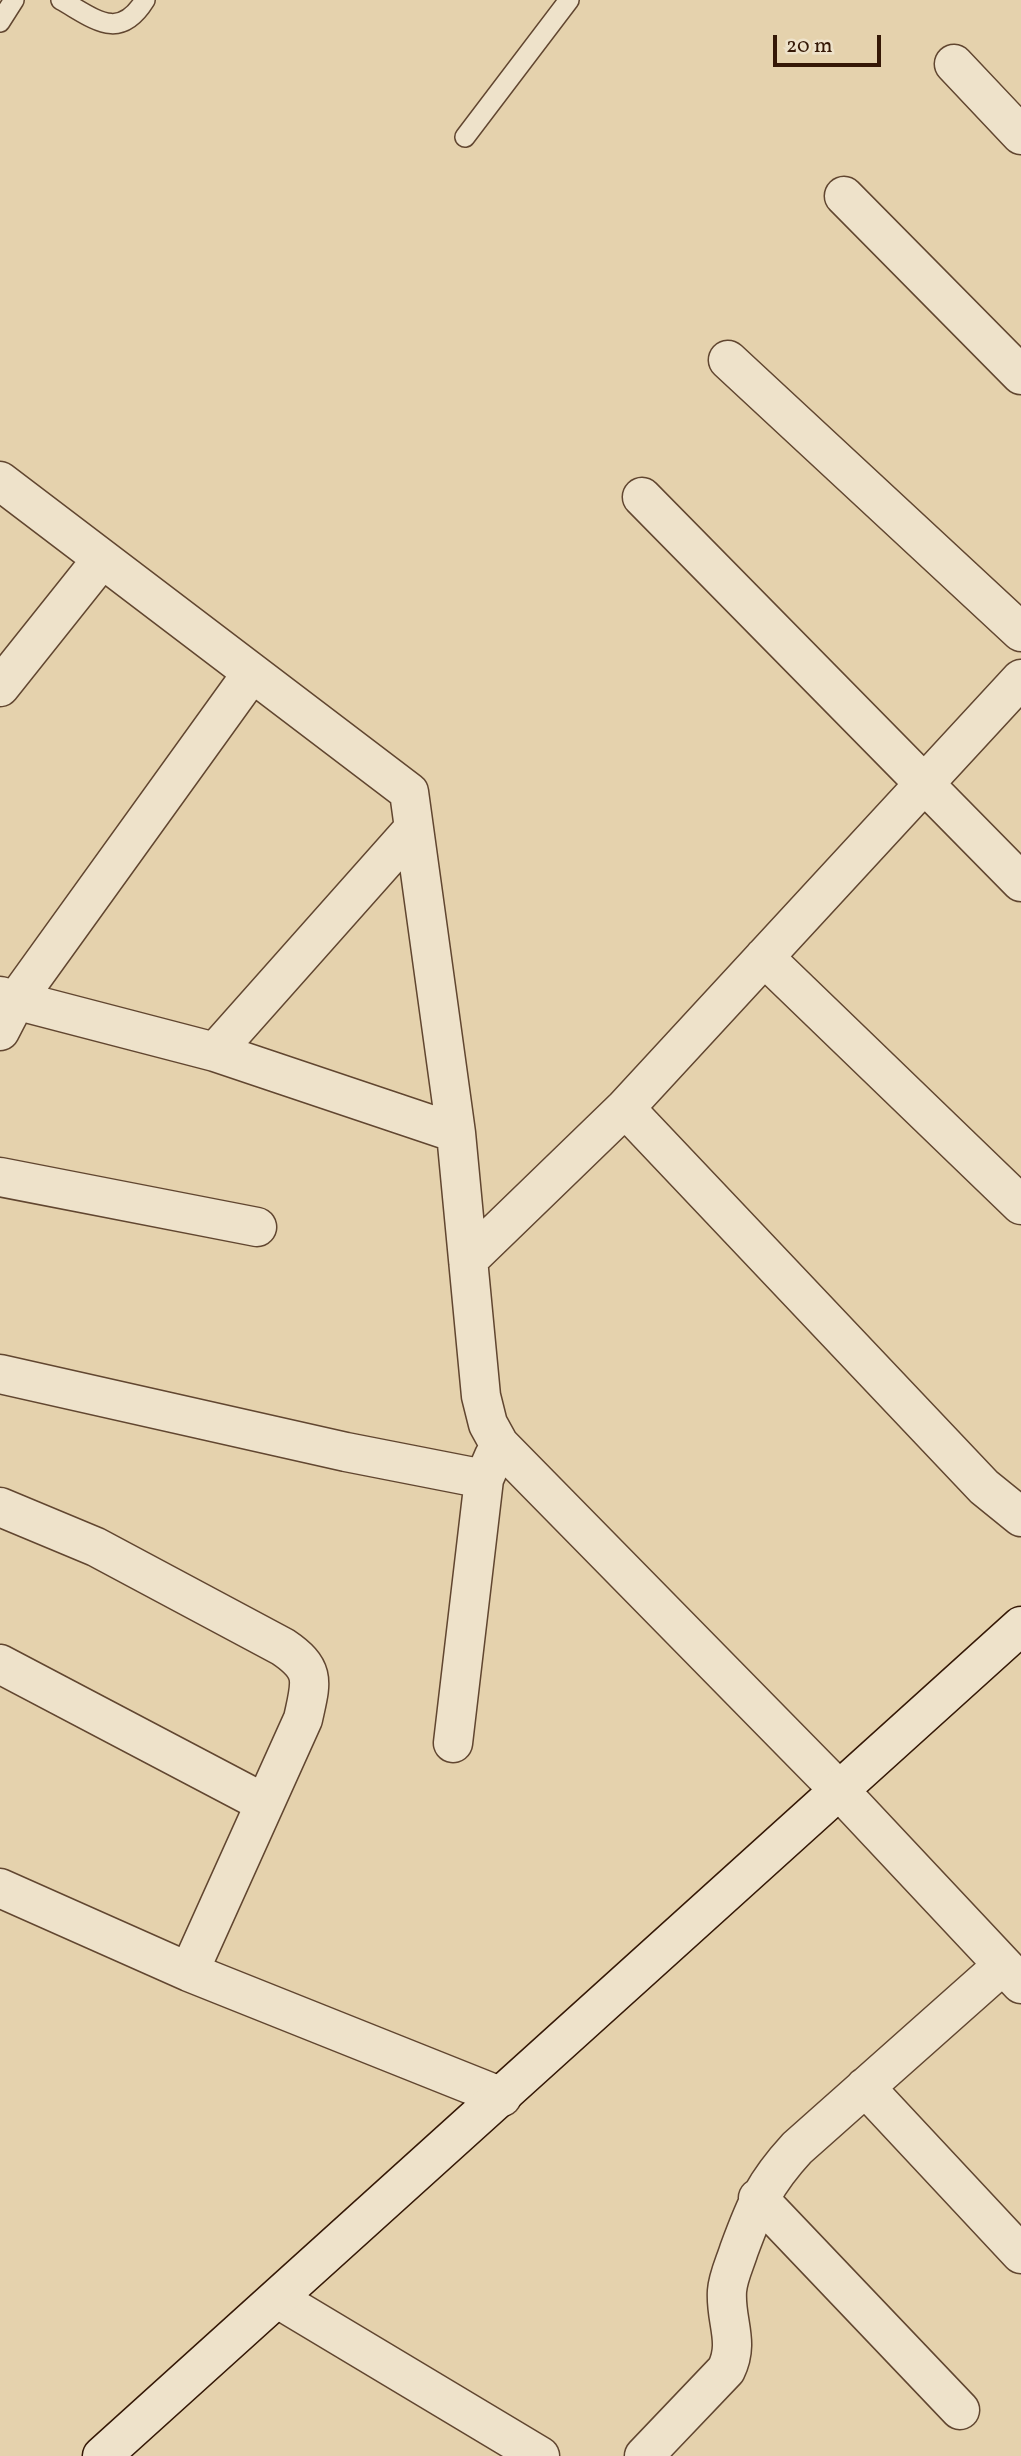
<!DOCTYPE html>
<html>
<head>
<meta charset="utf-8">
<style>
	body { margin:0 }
	#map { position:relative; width:1021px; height:2456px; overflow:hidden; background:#e5d2ad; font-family:Vollkorn,serif }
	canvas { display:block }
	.scale { position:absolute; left:773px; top:35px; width:108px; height:32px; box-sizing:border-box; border:4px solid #351806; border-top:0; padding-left:9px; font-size:21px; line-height:24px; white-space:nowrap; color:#351806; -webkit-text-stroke:5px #eee2ca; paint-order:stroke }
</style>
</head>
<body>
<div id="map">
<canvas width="1021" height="2456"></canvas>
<div class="scale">20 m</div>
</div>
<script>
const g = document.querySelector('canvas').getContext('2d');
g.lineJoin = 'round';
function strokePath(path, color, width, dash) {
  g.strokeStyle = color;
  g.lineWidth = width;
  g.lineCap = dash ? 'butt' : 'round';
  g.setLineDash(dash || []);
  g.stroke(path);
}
const lane = new Path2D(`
	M61,0C95,19 119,42 145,0
	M0,22L14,0
	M465,137L569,0`);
const street = new Path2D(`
	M954,64L1021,135
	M844,196L1021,375
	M728,360L1021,632
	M0,481L409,792L456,1133L481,1396L488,1424L499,1444L838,1789L1021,1984
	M642,497L1021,882
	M0,687L102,559
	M764,957L1021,1205
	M0,996L215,1052L456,1133
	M0,1031L15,1002L252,673
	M215,1052L414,828
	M625,1108L984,1487L1021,1517
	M0,1177L257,1227
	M468,1260L625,1108L1021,679
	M0,1374L346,1452L484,1479
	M0,1507L96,1547L283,1647C317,1670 311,1682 303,1719L189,1972
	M0,1664L264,1803
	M453,1743L484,1479L494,1456
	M0,1888L189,1972L502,2097
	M865,2087L1021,2254
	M758,2198L960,2410
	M278,2299L540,2456
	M644,2456L726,2370C740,2342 725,2321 727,2291C728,2277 735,2263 739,2250C756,2204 764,2184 797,2148L1003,1965`);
const secondary = new Path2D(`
	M102,2456L1021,1626`);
strokePath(lane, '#614630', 22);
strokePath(street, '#614630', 41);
strokePath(secondary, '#351806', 41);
strokePath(lane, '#eee2ca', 19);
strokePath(street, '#eee2ca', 38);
strokePath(secondary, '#eee2ca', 38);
</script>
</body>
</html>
